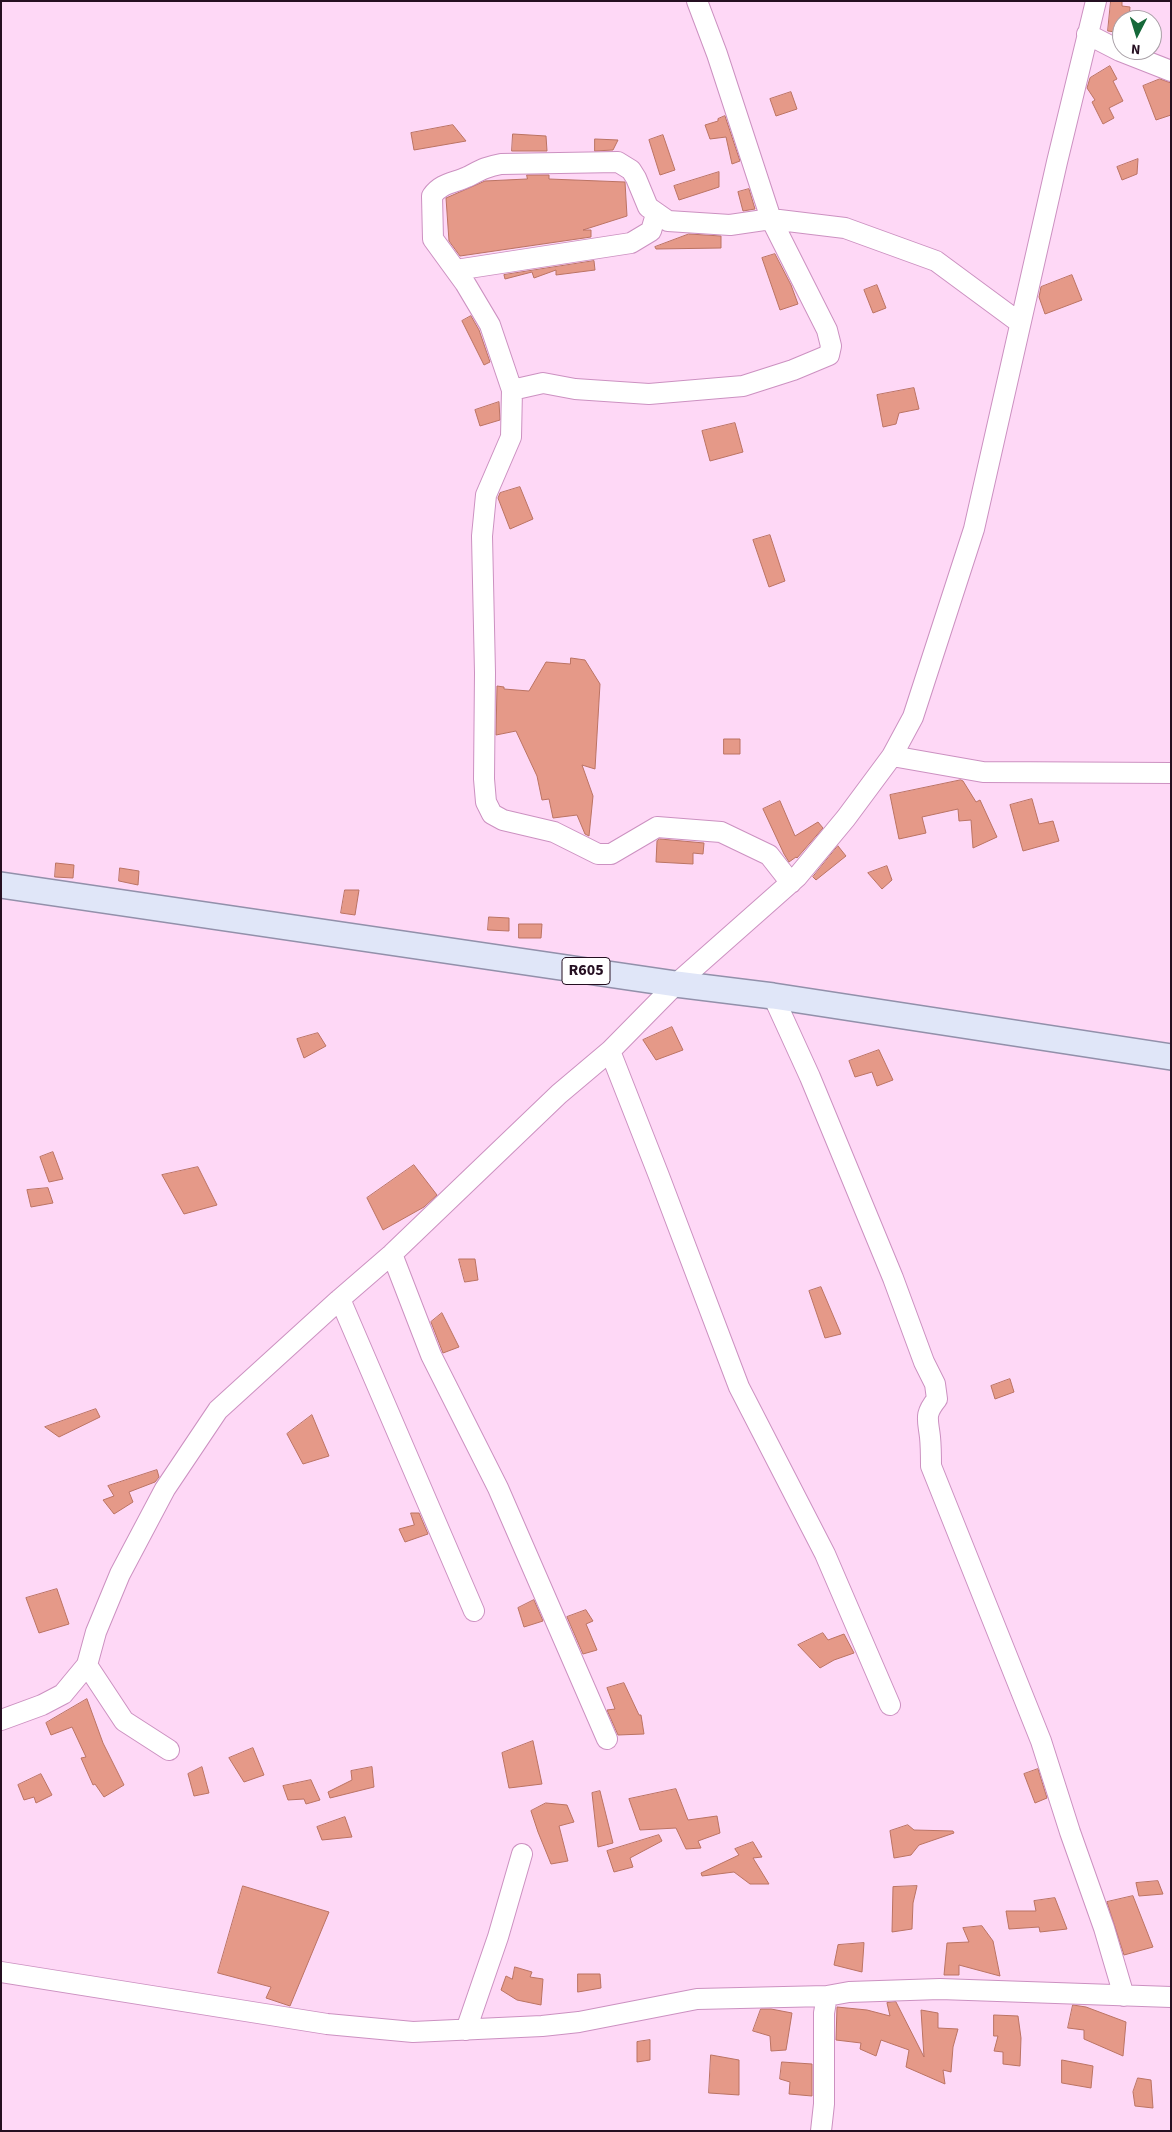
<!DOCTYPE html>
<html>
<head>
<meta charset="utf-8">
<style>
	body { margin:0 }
	#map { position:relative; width:1172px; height:2132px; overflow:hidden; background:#fed8f6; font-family:"Source Sans 3",sans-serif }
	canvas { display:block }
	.frame { position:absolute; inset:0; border:2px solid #250f21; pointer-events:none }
	.north { position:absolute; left:1112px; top:10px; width:50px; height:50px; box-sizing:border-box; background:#fff; border:1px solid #a89fa6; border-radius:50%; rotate:185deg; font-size:14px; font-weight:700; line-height:20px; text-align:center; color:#250f21 }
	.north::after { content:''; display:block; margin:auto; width:18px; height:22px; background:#16693a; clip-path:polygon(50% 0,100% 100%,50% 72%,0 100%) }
</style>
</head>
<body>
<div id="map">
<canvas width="1172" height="2132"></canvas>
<div class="frame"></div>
<div class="north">N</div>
</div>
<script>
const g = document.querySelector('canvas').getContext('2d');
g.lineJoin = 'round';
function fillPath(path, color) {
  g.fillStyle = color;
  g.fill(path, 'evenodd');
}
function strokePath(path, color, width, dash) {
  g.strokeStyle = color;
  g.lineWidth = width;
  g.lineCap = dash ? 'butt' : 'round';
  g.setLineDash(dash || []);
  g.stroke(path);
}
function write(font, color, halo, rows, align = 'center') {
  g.font = font + ' "Source Sans 3",sans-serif';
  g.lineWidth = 4;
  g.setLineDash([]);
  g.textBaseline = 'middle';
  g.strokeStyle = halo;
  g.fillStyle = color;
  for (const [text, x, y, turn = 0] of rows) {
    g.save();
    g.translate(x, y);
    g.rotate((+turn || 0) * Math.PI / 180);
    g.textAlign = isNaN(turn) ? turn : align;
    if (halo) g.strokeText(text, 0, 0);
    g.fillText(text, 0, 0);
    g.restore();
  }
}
const building = new Path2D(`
	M1111,1H1122V6L1130,7L1129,20H1122V33L1108,31Z
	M1110,66L1117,79L1113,81L1123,101L1109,108L1114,118L1103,124L1092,102L1095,100L1087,88L1090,78Z
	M1160,79L1171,83V115L1156,120L1143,86Z
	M791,92L797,109L776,116L770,99Z
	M725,116L740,161L732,164L726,137L710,139L705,125L718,121V119Z
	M453,125L466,141L414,150L411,133Z
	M513,134L546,136L547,151H512Z
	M663,135L675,170L660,175L649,140Z
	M595,139L618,140L613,150L595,151Z
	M1138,159L1137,174L1122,180L1117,167Z
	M719,172V187L679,200L674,186Z
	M527,175H549V179L625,182L627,216L583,230H591V237L460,256L449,241L446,198L485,181L527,179Z
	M749,189L755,209L743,211L738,192Z
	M689,234L721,236V248L656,249L655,247Z
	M775,254L791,285L798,304L780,310L762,258Z
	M594,261L595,270L556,275V270L534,278L532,272L505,279L504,275Z
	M1072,275L1082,300L1045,314L1039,297L1041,287Z
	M877,285L886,308L873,313L864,290Z
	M471,316L479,330L490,362L484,365L462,321Z
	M914,388L919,409L899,413L896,424L883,427L877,395Z
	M499,402L500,420L480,426L475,410Z
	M735,423L743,452L710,461L702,431Z
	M520,487L533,519L510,529L498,498L500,493Z
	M770,535L785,581L769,587L753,540Z
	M571,658L585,660L600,684L595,769L582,765L593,796L589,836L585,834L577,815L553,818L549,799L542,800L537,776L516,731L496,735L497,686L504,687V689L529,691L546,662L570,664Z
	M724,739H740V754H724Z
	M961,780L963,781L976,802L980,800L997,837L973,848L971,820L959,821L958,809L922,817L926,833L899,839L890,795Z
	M1032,799L1039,824L1053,821L1059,841L1023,851L1010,805Z
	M780,801L795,836L818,822L823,828L797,858L796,857L789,862L784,854L763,809Z
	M660,839L704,843L703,854L693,853V864L656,862L657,841Z
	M838,846L846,856L816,880L813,877Z
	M56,863L74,865L73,878L55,877Z
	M887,866L892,880L882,889L868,873Z
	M120,868L139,871L138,885L119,881Z
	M345,890H359L355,915L341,913Z
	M489,917L509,918V931L488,930Z
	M519,924H542L541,938H519Z
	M672,1027L683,1050L656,1060L643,1040Z
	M318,1033L326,1046L304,1058L297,1039Z
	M879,1050L893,1080L877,1086L872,1072L855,1077L849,1061Z
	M53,1152L63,1179L49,1182L40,1157Z
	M414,1165L437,1195L424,1207L383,1230L367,1198Z
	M198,1167L217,1205L184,1214L162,1175Z
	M48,1188L53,1203L31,1207L27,1190Z
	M459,1259H475L478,1280L465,1282Z
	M821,1287L841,1334L825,1338L809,1291Z
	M442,1313L459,1347L443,1353L431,1322Z
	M1010,1379L1014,1392L995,1399L991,1386Z
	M96,1409L100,1417L59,1437L45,1427Z
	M312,1415L329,1456L303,1464L287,1434Z
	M157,1470L159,1477L155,1482L129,1492L133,1502L114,1514L103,1500L114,1496L108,1486Z
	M411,1513H419L428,1534L405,1542L399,1529L414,1525Z
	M57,1589L69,1624L39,1633L26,1598Z
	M534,1600L543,1621L524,1627L518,1608Z
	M586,1610L593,1621L586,1624L597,1650L583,1654L567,1617Z
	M823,1633L828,1640L844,1634L854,1653L834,1660L820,1668L798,1645Z
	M624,1683L639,1715H641L644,1734L618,1735L607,1710L615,1709L607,1688Z
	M87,1699L103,1743L124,1785L104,1797L95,1784L93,1785L81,1758L86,1757L72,1727L51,1735L46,1723Z
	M533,1741L542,1784L509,1788L502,1753Z
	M253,1748L264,1775L244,1782L229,1758Z
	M202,1767L209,1793L194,1796L188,1774Z
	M372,1767L374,1787L330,1798L328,1792L352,1780L351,1771Z
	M1038,1769L1047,1798L1035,1803L1024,1774Z
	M41,1774L52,1795L36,1803L34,1797L24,1800L18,1785Z
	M311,1780L320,1800L306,1804L304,1799L288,1800L283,1786Z
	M676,1789L688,1820L717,1816L720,1833L698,1841L701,1848L686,1849L676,1828L640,1830L629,1799Z
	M600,1791L613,1843L598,1847L592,1793Z
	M546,1803L567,1805L574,1822L559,1826L568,1861L551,1864L538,1832L531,1811Z
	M345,1817L352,1837L322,1840L317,1827Z
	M908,1825L914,1830L953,1831L954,1833L919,1845L911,1855L894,1858L890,1831Z
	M659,1835L662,1841L630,1858L633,1867L614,1872L607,1851Z
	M753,1842L762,1857L753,1858L769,1884H750L734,1872L702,1876L701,1873L739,1855L735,1849Z
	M1158,1881L1163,1894L1139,1896L1136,1883Z
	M243,1886L329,1912L290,2006L266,1998L271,1987L218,1973Z
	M917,1886L913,1903L912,1929L892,1932L893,1887Z
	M1133,1896L1153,1947L1124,1955L1107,1902Z
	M1055,1898L1067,1929L1040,1932L1039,1927L1009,1929L1006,1911H1036L1034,1901Z
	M982,1926L993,1941L1000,1976L959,1965V1975H944L947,1943L969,1942L963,1928Z
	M864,1943L862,1972L834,1965L838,1945Z
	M515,1967L532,1972L530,1977L543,1979L541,2005L517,2000L501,1990L506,1976L512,1979Z
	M578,1974H600L601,1988L578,1992Z
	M896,2002L924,2057L921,2010L938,2013V2028L958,2029L953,2047L951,2072L943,2070L945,2084L906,2067L909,2050L881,2040L876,2056L860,2049L861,2043L836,2040L837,2007L867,2010L890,2016L887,2003Z
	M1073,2005L1086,2007L1126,2022L1123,2056L1084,2039V2030L1068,2028Z
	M761,2009H771L792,2013L786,2050L771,2051L770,2036L753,2031Z
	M994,2015L1018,2016L1021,2038L1020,2066L1003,2064V2052L994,2051L998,2036H994Z
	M650,2040V2060L637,2062V2042Z
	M711,2055L739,2060V2095L709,2093Z
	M1062,2060L1093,2066L1091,2088L1062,2083Z
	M782,2062L812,2064V2096L789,2094L790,2082L780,2079Z
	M1138,2078L1151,2080L1153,2108L1135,2106L1133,2092Z`);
const minor = new Path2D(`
	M1087,34L1120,51L1171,71
	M456,270L631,243L651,231L656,214
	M512,390L543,383L575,389L649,394L743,386L793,370L829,355L831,346L827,330L771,219L717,54L697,1
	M892,756L983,772L1171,773
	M791,883L769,855L721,832L657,827L611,854H598L554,832L503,820L492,814L486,802L484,779L485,673L482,536L486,495L511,437L512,390L490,325L465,283L433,239L432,196C441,183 454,183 467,177C481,170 485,167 501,164L618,162L631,170L636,178L648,207L668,221L730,225L771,219L845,228L936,261L1020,323
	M773,996L810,1077L893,1278L924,1362L935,1384L937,1399C924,1415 928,1419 930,1437C931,1447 931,1457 931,1466L1041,1741L1070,1832L1104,1928L1124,1996
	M610,1051L659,1176L739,1387L825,1554L890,1705
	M392,1254L431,1355L498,1488L607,1739
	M340,1299L474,1611
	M87,1665L124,1721L169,1750
	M1,1720L42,1705L63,1694L87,1665L96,1632L120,1574L165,1489L218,1410L340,1299L392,1254L559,1094L610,1051L676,984L797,877L846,818L892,756L913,717L974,529L1057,162L1096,1
	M1,1972L327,2024L413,2032L542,2026L579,2022L697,1999L827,1996L849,1992L940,1989L1171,1997
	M466,2030L498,1937L522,1854
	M821,2131L824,2104V2013L827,1996`);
const major = new Path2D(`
	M1,885L676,984L773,996L1171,1057`);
const shields = [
	[586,971,48]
];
const shieldNames = [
	["R605",586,971]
];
fillPath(building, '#e59988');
strokePath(building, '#bb7363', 1);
strokePath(minor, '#cc91c1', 22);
strokePath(major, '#9290aa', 28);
strokePath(minor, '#fff', 20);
strokePath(major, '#e0e6f8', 25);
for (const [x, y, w] of shields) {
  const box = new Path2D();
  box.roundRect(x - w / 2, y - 13.5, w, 27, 4);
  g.fillStyle = '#fff';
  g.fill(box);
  strokePath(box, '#250f21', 1);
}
write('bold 16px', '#250f21', null, shieldNames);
</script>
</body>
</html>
